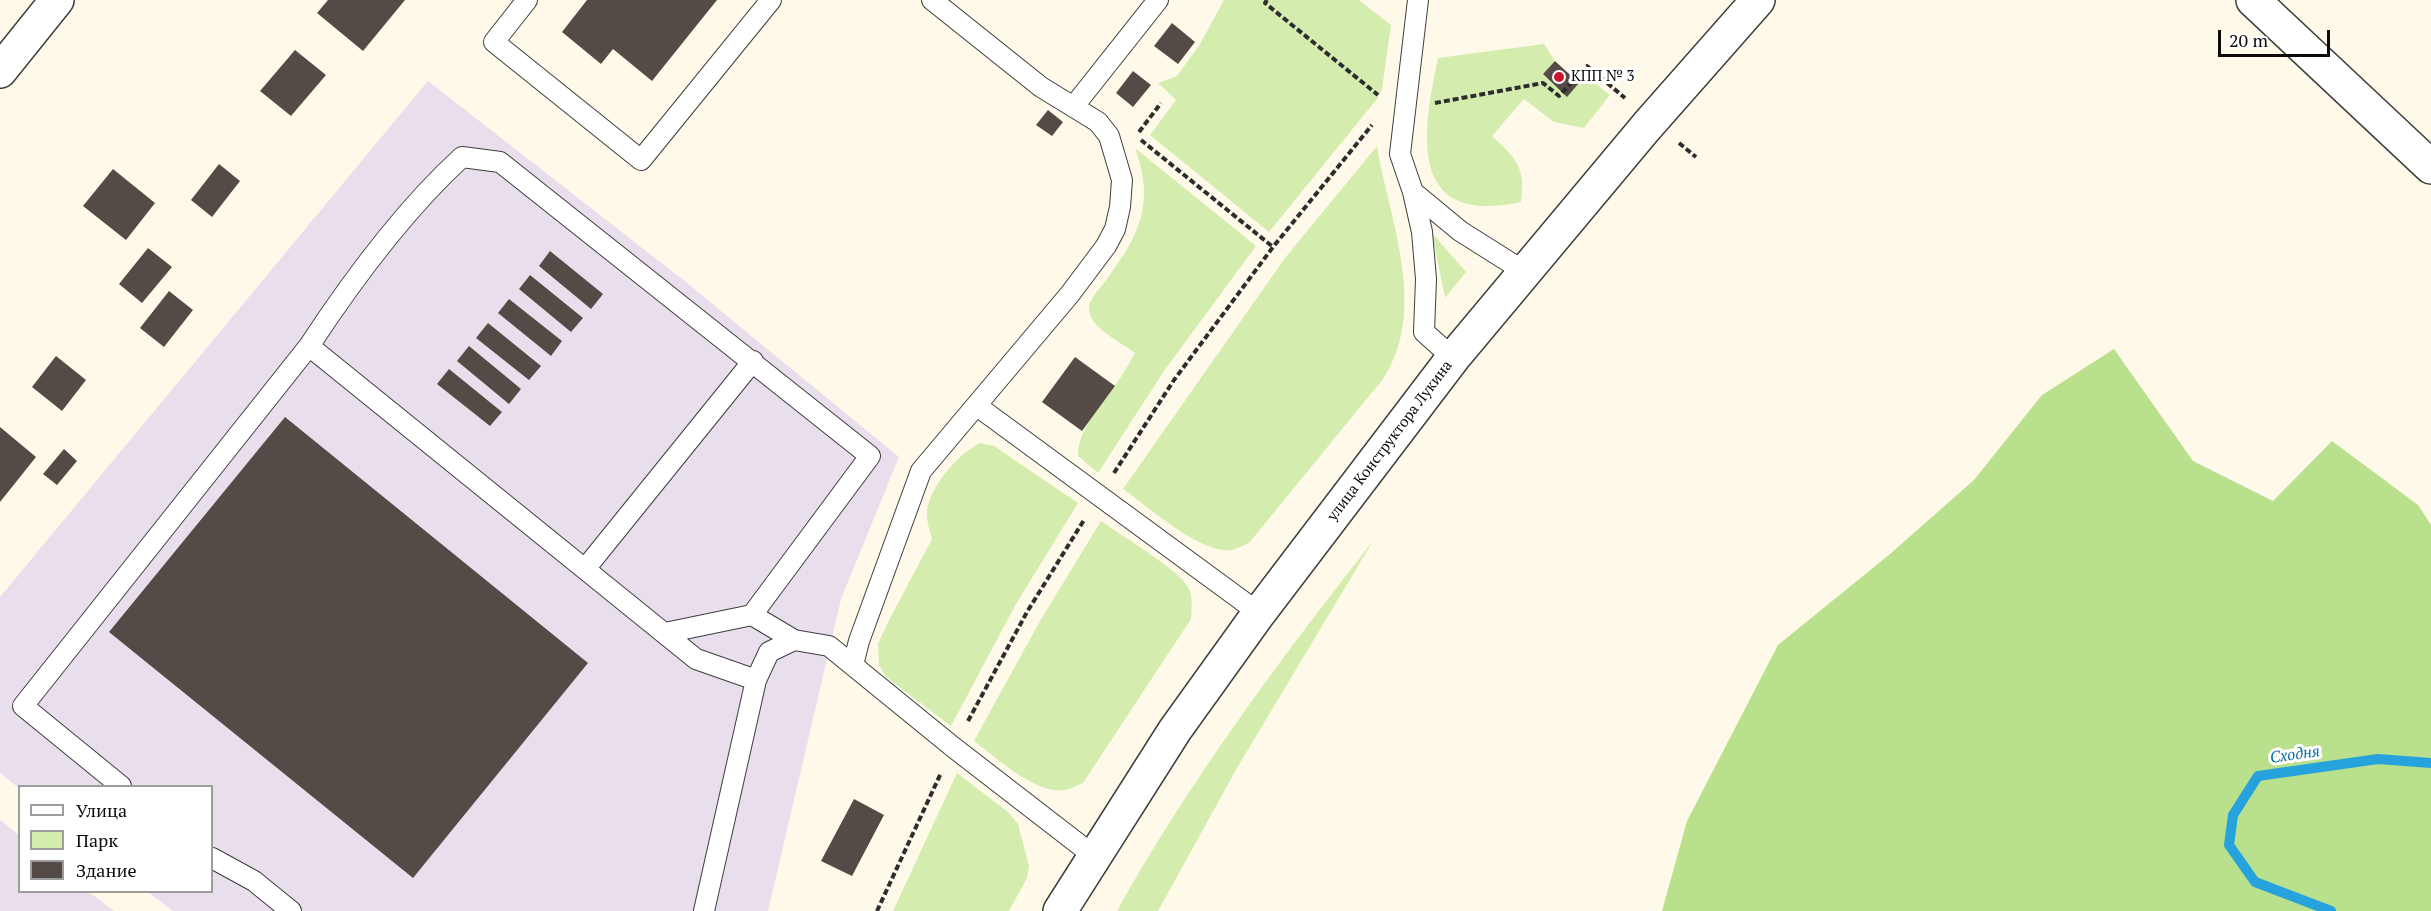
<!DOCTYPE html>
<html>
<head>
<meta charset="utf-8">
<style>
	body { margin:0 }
	#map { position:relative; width:2431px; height:911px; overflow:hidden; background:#fff9e9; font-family:"PT Serif",serif }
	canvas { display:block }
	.legend { position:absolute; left:18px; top:785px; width:195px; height:108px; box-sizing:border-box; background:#fff; border:2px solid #9d9d9d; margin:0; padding:8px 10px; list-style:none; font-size:18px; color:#0b0b0b }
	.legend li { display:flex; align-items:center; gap:12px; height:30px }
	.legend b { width:30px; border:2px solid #9d9d9d }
	.scale { position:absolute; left:2218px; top:30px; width:112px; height:27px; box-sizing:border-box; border:3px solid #0b0b0b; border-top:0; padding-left:8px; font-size:18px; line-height:21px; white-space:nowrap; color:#0b0b0b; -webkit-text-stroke:4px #fff; paint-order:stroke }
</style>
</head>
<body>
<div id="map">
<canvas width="2431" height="911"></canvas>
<ul class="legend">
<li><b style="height:8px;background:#fff"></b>Улица</li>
<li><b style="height:16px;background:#d4edaf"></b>Парк</li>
<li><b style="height:16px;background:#554b46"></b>Здание</li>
</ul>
<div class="scale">20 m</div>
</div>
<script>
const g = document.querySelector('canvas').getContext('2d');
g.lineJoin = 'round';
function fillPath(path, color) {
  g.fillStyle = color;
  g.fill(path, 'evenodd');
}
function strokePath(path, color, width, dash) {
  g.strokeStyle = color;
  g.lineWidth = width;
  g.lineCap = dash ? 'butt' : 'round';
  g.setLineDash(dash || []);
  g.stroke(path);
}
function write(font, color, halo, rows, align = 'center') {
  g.font = font + ' "PT Serif",serif';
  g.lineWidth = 6;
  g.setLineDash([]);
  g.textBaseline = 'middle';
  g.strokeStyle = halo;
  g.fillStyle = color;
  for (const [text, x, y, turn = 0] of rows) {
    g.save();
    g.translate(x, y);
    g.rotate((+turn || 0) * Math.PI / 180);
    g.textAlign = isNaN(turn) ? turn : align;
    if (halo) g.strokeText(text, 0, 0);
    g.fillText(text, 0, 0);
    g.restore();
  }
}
const industrial = new Path2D(`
	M428,81L682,279L899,457L841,599L768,911H173L148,892H212V786H20L19,788L0,773V597Z
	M0,820L19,835L20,892H89L114,911H0Z`);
const green = new Path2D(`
	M1224,0H1359L1391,25L1382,89L1377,99L1269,232L1150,135L1176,100L1158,83L1177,76L1200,44Z
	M1544,44L1555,61L1543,74L1567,96L1579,83L1593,82L1610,95L1584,128L1554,122L1524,99L1492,136C1516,158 1526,168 1521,202C1407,227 1422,133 1438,58Z
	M1377,146C1389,220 1429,309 1383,379L1249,543C1244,545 1237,549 1232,550C1202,555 1147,506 1123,489L1285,258Z
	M1135,148L1256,246L1164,371L1098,473L1078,456C1078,427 1101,409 1115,386C1122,375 1129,364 1135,353C1121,342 1091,329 1089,310C1088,300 1098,291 1104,283C1138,237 1156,206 1135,148Z
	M1432,233L1466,272L1445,298Z
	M980,443L994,446L1078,503L1016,604L951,726L886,677L879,665L878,644L887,624L932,539C930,530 926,521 927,511C930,486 958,454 980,443Z
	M1101,521C1119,534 1179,570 1188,587C1193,597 1192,608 1191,619L1083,783C1077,785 1071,789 1065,790C1036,795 997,758 974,741L1040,621Z
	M1373,541L1237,768L1158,911H1117C1190,780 1280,659 1373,541Z
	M957,773L1008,812L1018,824L1029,866L1027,878L1009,911H893Z`);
const forest = new Path2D(`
	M2114,349L2193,461L2273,501L2332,441L2418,505L2431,525V911H1662L1687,821L1778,645L1890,554L1974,480L2042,395Z`);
const stream = new Path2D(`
	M2331,911L2255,882L2229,845L2233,815L2258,776L2378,759L2431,763`);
const building = new Path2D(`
	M328,0H405L363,51L317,13Z
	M587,0H717L652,81L613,49L601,64L562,32Z
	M1172,23L1195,42L1178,64L1154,46Z
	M295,50L326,75L291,116L260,91Z
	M1555,61L1579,83L1567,97L1543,74Z
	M1133,71L1151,85L1133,107L1116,93Z
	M1048,110L1063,122L1052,136L1036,125Z
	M219,164L240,181L212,217L191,200Z
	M113,169L155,203L126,240L83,206Z
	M148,248L172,267L142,303L119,284Z
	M550,251L603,294L591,309L539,266Z
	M530,275L583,318L571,332L519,289Z
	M169,291L193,310L164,347L140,328Z
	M509,299L562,341L551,356L498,313Z
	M488,323L541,366L529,380L476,338Z
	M469,346L521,389L509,404L457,361Z
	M56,356L86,380L62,411L32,387Z
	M1075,357L1115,386L1082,431L1042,402Z
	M449,369L502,412L490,426L437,384Z
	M285,417L588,663L413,878L109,632Z
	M0,427L36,457L0,502Z
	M64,449L77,461L57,485L43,474Z
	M854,799L884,815L852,876L821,861Z`);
const path = new Path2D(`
	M1267,0L1265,3L1378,95
	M1435,103L1543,83L1559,96L1587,66L1625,98
	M1139,132L1161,103
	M1141,140L1273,247
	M1679,143L1696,157
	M1114,473L1174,380L1273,247L1372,125
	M968,721L1027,612L1084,520
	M877,911L941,773`);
const service = new Path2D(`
	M527,0L494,42L641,160L771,0
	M1418,0L1400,154L1413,192L1422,232L1426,279L1424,332L1453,358
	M1074,106L1158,0
	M1413,192L1460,231L1525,272
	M309,346L696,659L756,680L704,911
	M977,406L1259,613
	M585,569L753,361
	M665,633L752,615L794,640
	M853,665L859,641L921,471L1070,294L1106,246L1115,229L1120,207L1122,180L1109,136L1098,122L1041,87L932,0
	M756,680L769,652L794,640L829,646L953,747L1094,856
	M121,786L23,706L309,346C353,279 403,211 462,157L500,162L870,456L752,615
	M212,858L254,881L291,911`);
const minor = new Path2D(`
	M0,71L57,0
	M1060,911L1175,730L1259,613L1453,358L1647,126L1758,0`);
const tertiary = new Path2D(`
	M2253,0L2431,167`);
const markers = [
	[1559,77,6,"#c9152d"]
];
const poiNames = [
	["КПП № 3",1571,77]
];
const streetNames = [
	["улица Конструктора Лукина",1390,441,-53]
];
const waterNames = [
	["Сходня",2295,755,-8]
];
fillPath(industrial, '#e9deec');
fillPath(green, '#d4edaf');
fillPath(forest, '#b9e08c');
strokePath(stream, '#26a2dc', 10);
fillPath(building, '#554b46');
strokePath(service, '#3e3e3e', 22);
strokePath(minor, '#3e3e3e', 36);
strokePath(tertiary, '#3e3e3e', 36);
strokePath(path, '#2d2d2d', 4, [6, 3]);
strokePath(service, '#fff', 20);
strokePath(minor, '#fff', 33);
strokePath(tertiary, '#fff', 33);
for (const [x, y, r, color] of markers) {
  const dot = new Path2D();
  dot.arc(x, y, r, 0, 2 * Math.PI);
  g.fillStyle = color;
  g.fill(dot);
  strokePath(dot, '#fff', 2);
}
write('15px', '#0b0b0b', '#fff', poiNames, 'left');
write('15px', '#0b0b0b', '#fff', streetNames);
write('italic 16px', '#0870a9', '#fff', waterNames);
</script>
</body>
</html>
